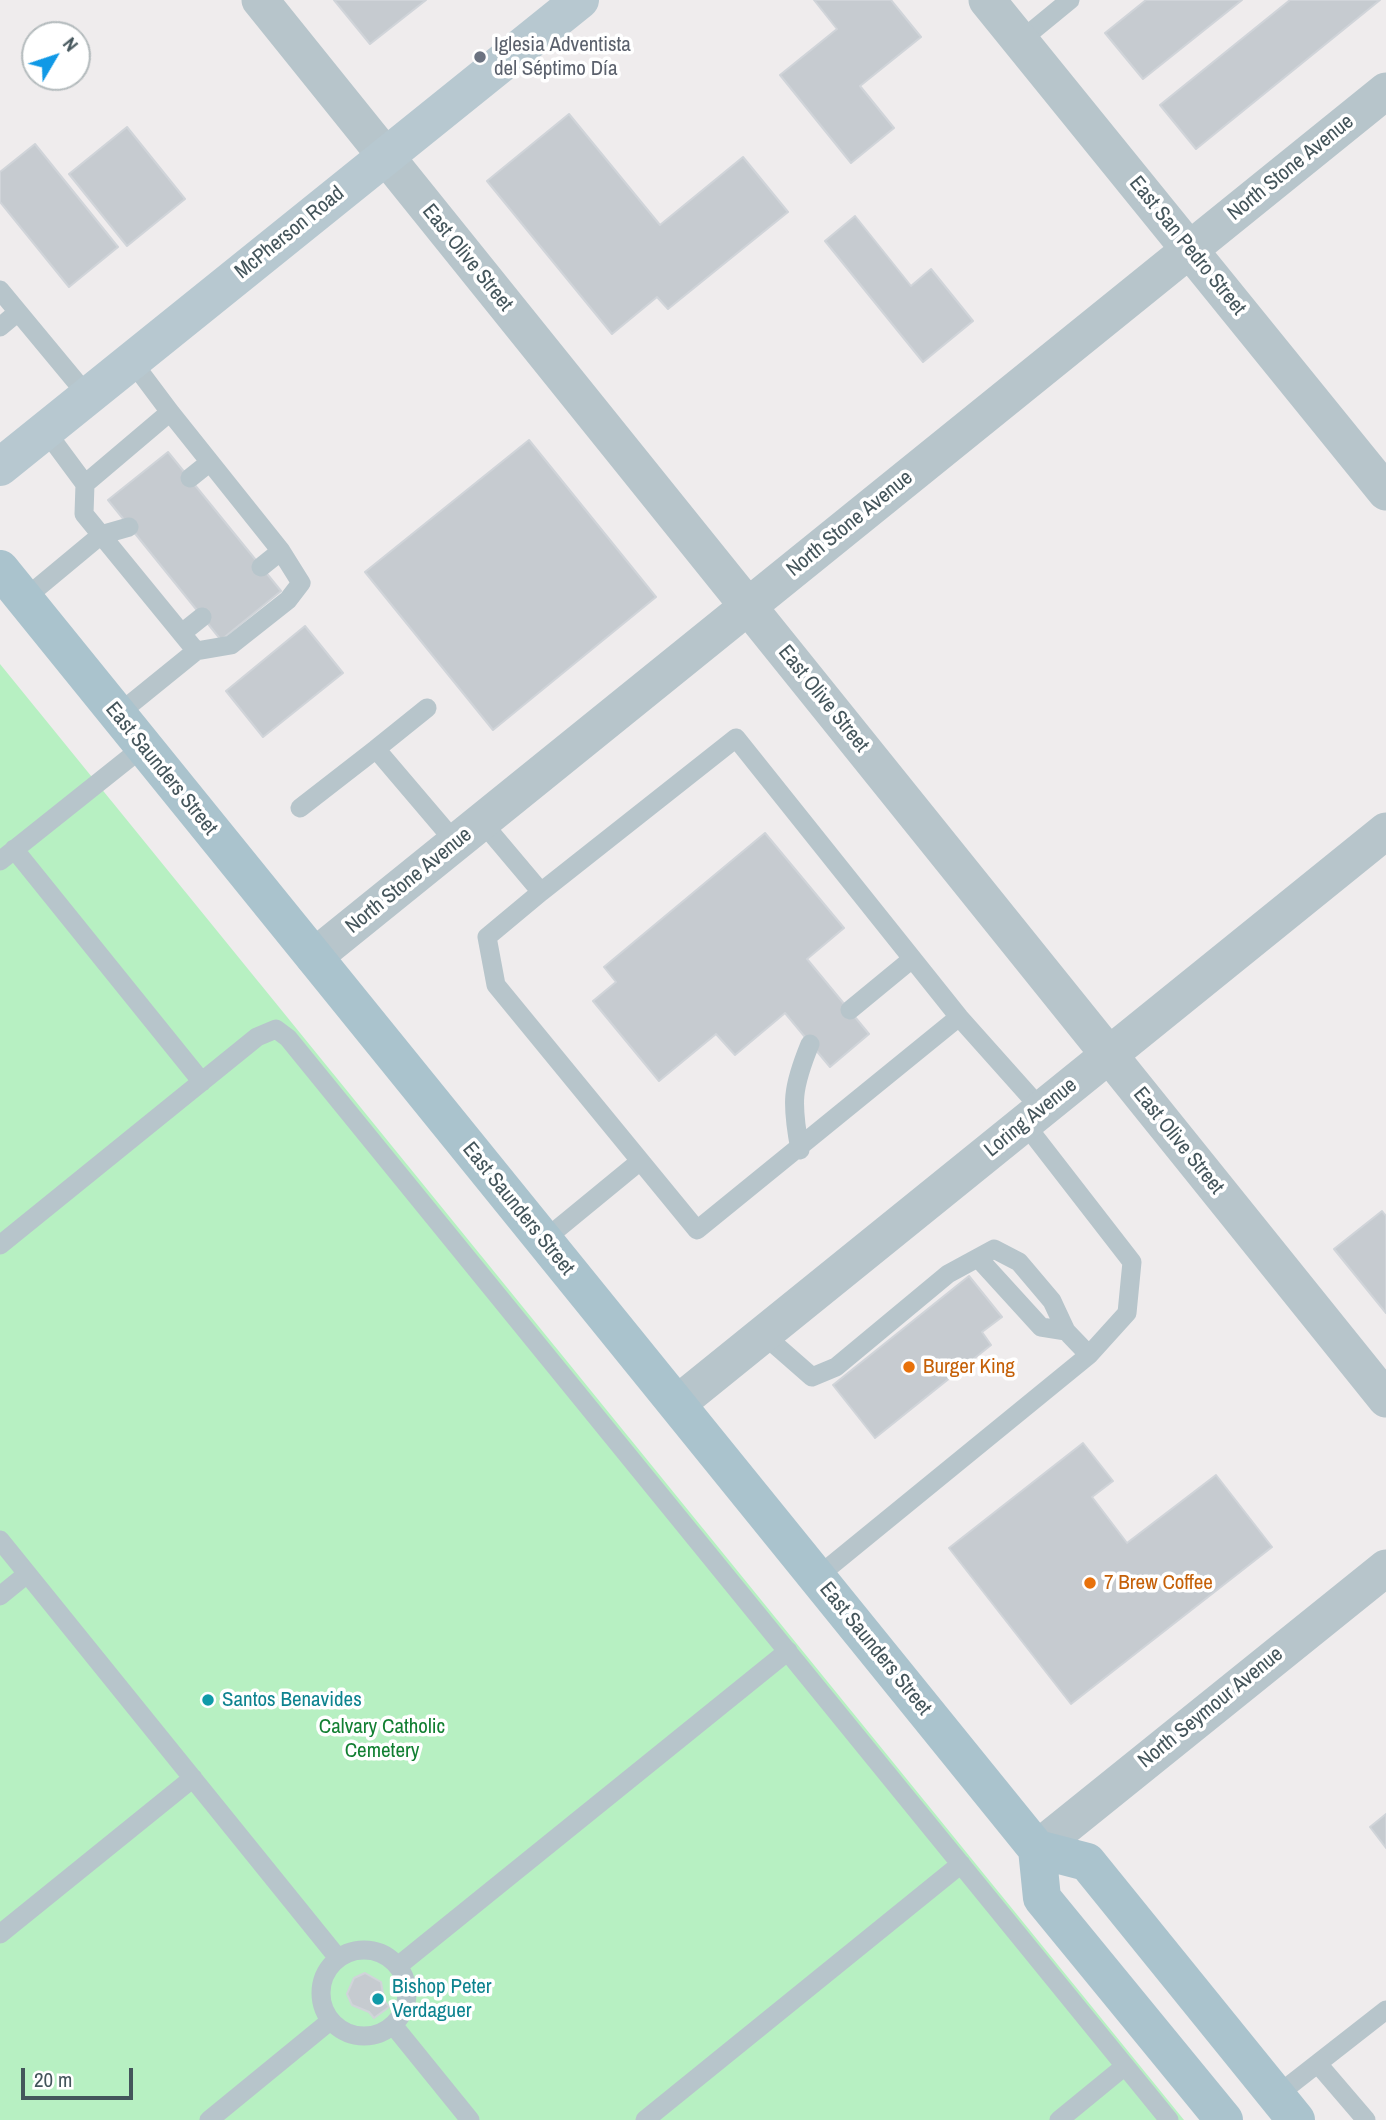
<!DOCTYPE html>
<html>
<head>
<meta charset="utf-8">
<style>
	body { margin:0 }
	#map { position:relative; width:1386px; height:2120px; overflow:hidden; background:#efeced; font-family:"Archivo Narrow",sans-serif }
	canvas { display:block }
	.north { position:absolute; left:21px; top:21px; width:70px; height:70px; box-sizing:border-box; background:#fff; border:2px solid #b4bbbd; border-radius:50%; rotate:51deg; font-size:19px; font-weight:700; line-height:28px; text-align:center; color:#44555b }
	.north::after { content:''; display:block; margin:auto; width:24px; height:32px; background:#1099e6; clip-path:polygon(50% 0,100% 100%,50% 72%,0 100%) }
	.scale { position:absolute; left:21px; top:2068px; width:112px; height:32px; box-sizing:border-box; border:4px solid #44555b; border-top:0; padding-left:9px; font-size:21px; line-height:24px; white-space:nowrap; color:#44555b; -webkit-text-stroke:5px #fff; paint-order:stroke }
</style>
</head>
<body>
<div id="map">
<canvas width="1386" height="2120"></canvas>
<div class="north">N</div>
<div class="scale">20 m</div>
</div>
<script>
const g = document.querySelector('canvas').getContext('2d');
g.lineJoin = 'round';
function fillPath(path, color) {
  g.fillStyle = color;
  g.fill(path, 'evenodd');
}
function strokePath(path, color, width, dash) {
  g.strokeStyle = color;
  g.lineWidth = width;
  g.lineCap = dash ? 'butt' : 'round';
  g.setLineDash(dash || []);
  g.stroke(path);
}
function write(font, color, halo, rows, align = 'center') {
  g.font = font + ' "Archivo Narrow",sans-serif';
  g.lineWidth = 7;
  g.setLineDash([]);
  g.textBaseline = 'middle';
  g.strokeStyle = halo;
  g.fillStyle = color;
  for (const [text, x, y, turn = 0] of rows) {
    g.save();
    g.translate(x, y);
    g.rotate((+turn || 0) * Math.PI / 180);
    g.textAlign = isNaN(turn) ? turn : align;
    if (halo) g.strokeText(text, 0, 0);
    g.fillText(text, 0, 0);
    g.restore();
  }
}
const green = new Path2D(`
	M0,664L1184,2120H0Z`);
const building = new Path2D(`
	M334,0H426L370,44Z
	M814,0H891L921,37L860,86L894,128L851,163L780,75L837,29Z
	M1146,0H1242L1143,79L1105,33Z
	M1290,0H1380L1196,149L1160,105Z
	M569,114L660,225L743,157L788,212L668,309L657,297L612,334L487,181Z
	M127,127L185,199L127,246L69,174Z
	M35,144L118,247L69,287L0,202V172Z
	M855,216L911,286L931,269L973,321L923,362L825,241Z
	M529,440L656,597L493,730L365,572Z
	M168,452L281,591L221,640L108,500Z
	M305,626L343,673L263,737L226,691Z
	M765,833L844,928L807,959L869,1034L830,1067L785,1013L735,1055L716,1034L659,1081L593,1001L616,982L604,967Z
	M1382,1211L1386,1216V1313L1334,1249Z
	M969,1276L1002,1317L982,1332L991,1345L875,1438L833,1385Z
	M1083,1443L1113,1481L1092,1497L1127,1543L1216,1475L1272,1547L1071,1704L949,1548Z
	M1386,1814V1848L1370,1827Z
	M365,1973L381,1982L384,2000L389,2007L374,2018L369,2012L352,2005L347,1994L354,1978Z`);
const lane = new Path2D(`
	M1020,41L1070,0
	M0,290L87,395
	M0,327L18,312
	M131,360L170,412
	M45,430L85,484
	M190,478L210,462
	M261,567L281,551
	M24,599L101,535L129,527
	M182,633L202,617
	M427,708L376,749L456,843
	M117,715L196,651L231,645L288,600L301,583L281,551L170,412L85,484L84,514L196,651
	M300,808L376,749
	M482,822L541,892L736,738L959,1017L697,1230L496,985L487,937L541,892
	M14,849L202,1082
	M0,861L143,747
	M850,1010L912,959
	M959,1017L1042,1110
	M800,1150C791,1102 792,1088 810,1044
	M544,1240L639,1162
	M0,1245L257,1037L276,1029L288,1038L1169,2120
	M979,1259L1041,1327L1066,1331
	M764,1335L812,1377L836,1367L948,1274L994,1249L1019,1262L1052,1301L1066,1331L1089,1355
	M0,1540L338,1958
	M817,1577L1089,1355L1127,1313L1132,1262L1025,1124
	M0,1596L27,1574
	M0,1934L193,1778
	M321 1993a43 43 0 1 1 86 0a43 43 0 1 1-86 0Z
	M398,1966L788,1651
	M393,2025L470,2120
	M1318,2064L1366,2120
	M1276,2096L1386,2010
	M209,2120L330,2021
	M645,2120L961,1864
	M1059,2120L1125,2066`);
const street = new Path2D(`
	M260,0L1386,1399
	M987,0L1386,492
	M314,957L1386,91
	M677,1404L1386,831
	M1037,1849L1386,1568`);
const secondary = new Path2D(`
	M0,467L580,0`);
const primary = new Path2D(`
	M0,569L1037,1849L1042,1898L1224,2120
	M1037,1849L1087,1862L1296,2120`);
const markers = [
	[480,57,7,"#6b7280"],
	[909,1367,7,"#e8710a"],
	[1090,1583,7,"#e8710a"],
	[208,1700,7,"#0f9aa8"],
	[378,1999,7,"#0f9aa8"]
];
const worshipNames = [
	["Iglesia Adventista",494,45],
	["del Séptimo Día",494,69]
];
const streetNames = [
	["North Stone Avenue",1291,168,-39],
	["McPherson Road",290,233,-39],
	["East San Pedro Street",1187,246,51],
	["East Olive Street",467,258,51],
	["North Stone Avenue",850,524,-39],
	["East Olive Street",823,699,51],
	["East Saunders Street",161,769,51],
	["North Stone Avenue",409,881,-39],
	["Loring Avenue",1031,1118,-39],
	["East Olive Street",1178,1141,51],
	["East Saunders Street",518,1209,51],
	["East Saunders Street",875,1649,51],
	["North Seymour Avenue",1211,1708,-39]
];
const foodNames = [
	["Burger King",923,1367],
	["7 Brew Coffee",1104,1583]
];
const cultureNames = [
	["Santos Benavides",222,1700],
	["Bishop Peter",392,1987],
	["Verdaguer",392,2011]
];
const parkNames = [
	["Calvary Catholic",382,1727],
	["Cemetery",382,1751]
];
fillPath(green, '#b7f0c2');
fillPath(building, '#c6cbd0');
strokePath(building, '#d0d4d9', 2);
strokePath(lane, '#b7c5cb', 19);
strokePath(street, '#b7c5cb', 37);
strokePath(secondary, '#b7c8d0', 38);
strokePath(primary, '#aac3cd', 38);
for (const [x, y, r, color] of markers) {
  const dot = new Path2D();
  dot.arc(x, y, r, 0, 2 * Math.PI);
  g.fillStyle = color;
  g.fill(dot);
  strokePath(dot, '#fff', 2.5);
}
write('21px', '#5b616d', '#fff', worshipNames, 'left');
write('21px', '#44555b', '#fff', streetNames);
write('21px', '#c56008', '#fff', foodNames, 'left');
write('21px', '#0d838f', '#fff', cultureNames, 'left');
write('21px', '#127f32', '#fff', parkNames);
</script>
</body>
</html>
